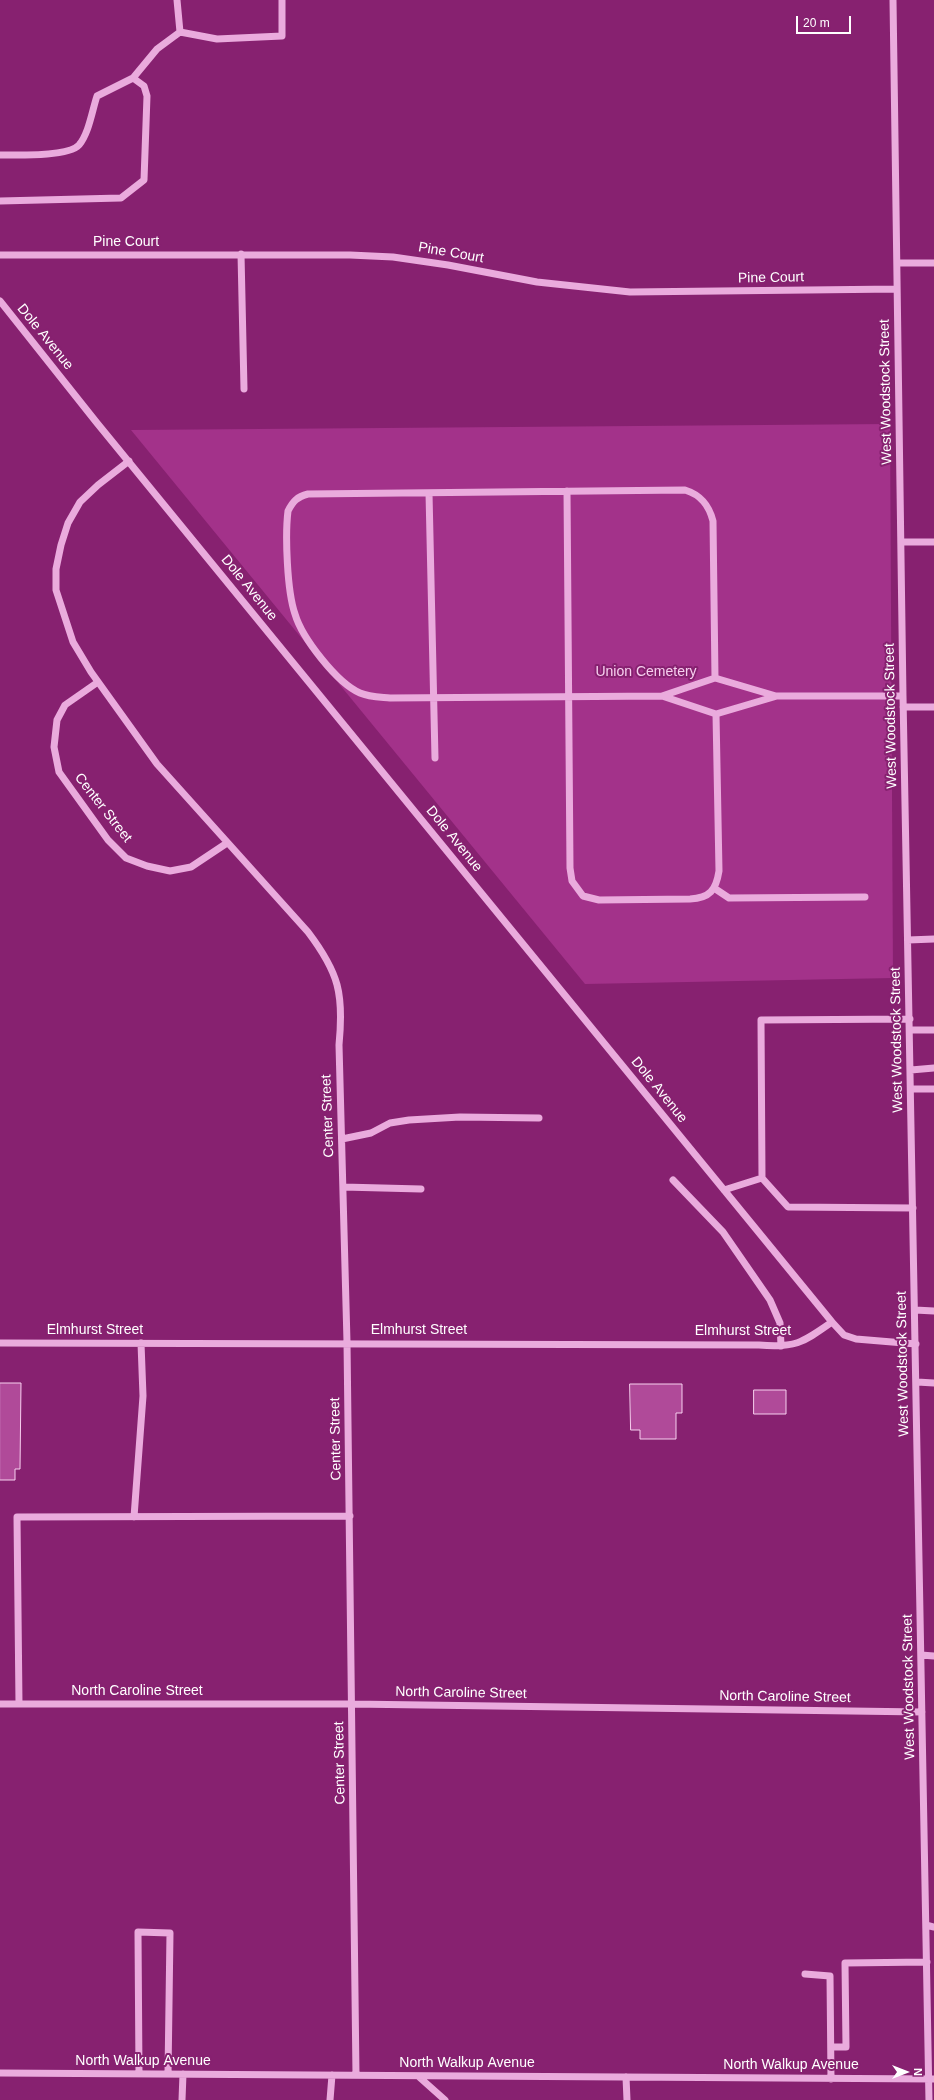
<!DOCTYPE html>
<html>
<head>
<meta charset="utf-8">
<style>
	body { margin:0 }
	#map { position:relative; width:934px; height:2100px; overflow:hidden; background:#872170; font-family:Helvetica,sans-serif }
	canvas { display:block }
	.north { position:absolute; left:886px; top:2052px; width:40px; height:40px; -webkit-text-stroke:3px #872170; paint-order:stroke; rotate:90deg; font-size:11px; font-weight:700; line-height:16px; text-align:center; color:#fff }
	.north::after { content:''; display:block; margin:auto; width:14px; height:18px; background:#fff; clip-path:polygon(50% 0,100% 100%,50% 72%,0 100%) }
	.scale { position:absolute; left:796px; top:16px; width:55px; height:18px; box-sizing:border-box; border:2px solid #fff; border-top:0; padding-left:5px; font-size:12px; line-height:14px; white-space:nowrap; color:#fff; -webkit-text-stroke:3px #872170; paint-order:stroke }
</style>
</head>
<body>
<div id="map">
<canvas width="934" height="2100"></canvas>
<div class="north">N</div>
<div class="scale">20 m</div>
</div>
<script>
const g = document.querySelector('canvas').getContext('2d');
g.lineJoin = 'round';
function fillPath(path, color) {
  g.fillStyle = color;
  g.fill(path, 'evenodd');
}
function strokePath(path, color, width, dash) {
  g.strokeStyle = color;
  g.lineWidth = width;
  g.lineCap = dash ? 'butt' : 'round';
  g.setLineDash(dash || []);
  g.stroke(path);
}
function write(font, color, halo, rows, align = 'center') {
  g.font = font + ' Helvetica,sans-serif';
  g.lineWidth = 4;
  g.setLineDash([]);
  g.textBaseline = 'middle';
  g.strokeStyle = halo;
  g.fillStyle = color;
  for (const [text, x, y, turn = 0] of rows) {
    g.save();
    g.translate(x, y);
    g.rotate((+turn || 0) * Math.PI / 180);
    g.textAlign = isNaN(turn) ? turn : align;
    if (halo) g.strokeText(text, 0, 0);
    g.fillText(text, 0, 0);
    g.restore();
  }
}
const green = new Path2D(`
	M890,424L893,978L585,984L131,430Z`);
const building = new Path2D(`
	M0,1383H21L20,1469H15V1480H0Z
	M630,1384H682V1413H676V1439H640V1430H631Z
	M754,1390H786V1414H754Z`);
const minor = new Path2D(`
	M177,0L180,32
	M893,0L903,696L929,2100
	M0,155C17,155 68,157 79,145C89,133 92,111 97,96L133,78L157,49L180,32L217,39L282,36V0
	M0,201L121,198L144,180L147,96L144,86L133,78
	M241,254L244,389
	M0,255H350L393,257L448,265L537,282L630,292L897,289
	M897,263H934
	M0,301L97,423L832,1322L844,1335L856,1339L916,1344
	M129,461L98,485L80,502L68,523L61,545L56,569V590L73,642L91,672L157,764L308,932C339,973 344,994 339,1045L347,1342L356,2075
	M567,491L570,868L572,881L583,896L599,900L690,899C710,898 716,890 719,871L716,714
	M429,493L435,758
	M901,542H934
	M715,678L713,521C709,505 701,495 685,490L308,494C297,497 293,501 288,511C285,535 287,591 295,614C302,638 337,683 360,693C369,697 380,697 390,698L662,696L716,714L777,696H903
	M98,682L65,705L57,720L54,747L59,772L108,840L126,858L147,866L170,871L191,867L227,843
	M662,696L715,678L776,696
	M903,707H934
	M714,888L729,898L865,897
	M908,940L934,939
	M910,1030H934
	M911,1070L934,1068
	M911,1089H934
	M342,1139L371,1133L390,1123L409,1120L460,1117L539,1118
	M762,1178L788,1207L913,1208
	M673,1180L723,1232L770,1300L780,1323L781,1346
	M343,1187L421,1189
	M724,1190L762,1178L761,1020L910,1019
	M915,1310L934,1311
	M0,1343L759,1345C796,1348 802,1343 832,1322
	M917,1382L934,1383
	M134,1517L143,1396L141,1343
	M921,1655L934,1656
	M0,1704H352L922,1712
	M19,1704L17,1517L350,1516
	M926,1925L934,1927
	M805,1974L830,1976L831,2079
	M831,2047H846L845,1963L927,1962
	M0,2073L934,2079
	M139,2074L138,1932L170,1933L168,2074
	M418,2076L445,2100
	M626,2077L627,2100
	M182,2100L183,2074
	M330,2100L332,2075`);
const streetNames = [
	["Pine Court",126,242],
	["Pine Court",451,253,10],
	["Pine Court",771,278,-1],
	["Dole Avenue",45,337,51],
	["West Woodstock Street",886,392,-91],
	["Dole Avenue",249,588,51],
	["West Woodstock Street",891,716,-91],
	["Center Street",103,808,52],
	["Dole Avenue",454,839,51],
	["West Woodstock Street",897,1040,-91],
	["Dole Avenue",659,1090,51],
	["Center Street",328,1116,-92],
	["Elmhurst Street",95,1330],
	["Elmhurst Street",419,1330],
	["Elmhurst Street",743,1331],
	["West Woodstock Street",903,1364,-91],
	["Center Street",336,1439,-91],
	["West Woodstock Street",909,1687,-91],
	["North Caroline Street",137,1691],
	["North Caroline Street",461,1693,1],
	["North Caroline Street",785,1697,1],
	["Center Street",340,1763,-91],
	["North Walkup Avenue",143,2061],
	["North Walkup Avenue",467,2063],
	["North Walkup Avenue",791,2065]
];
const parkNames = [
	["Union Cemetery",646,672]
];
fillPath(green, '#a3328a');
fillPath(building, '#b04a99');
strokePath(building, '#f7d0ef', 1);
strokePath(minor, '#eaabdd', 7);
write('14px', '#fff', '#872170', streetNames);
write('14px', '#f7d0ef', '#872170', parkNames);
</script>
</body>
</html>
